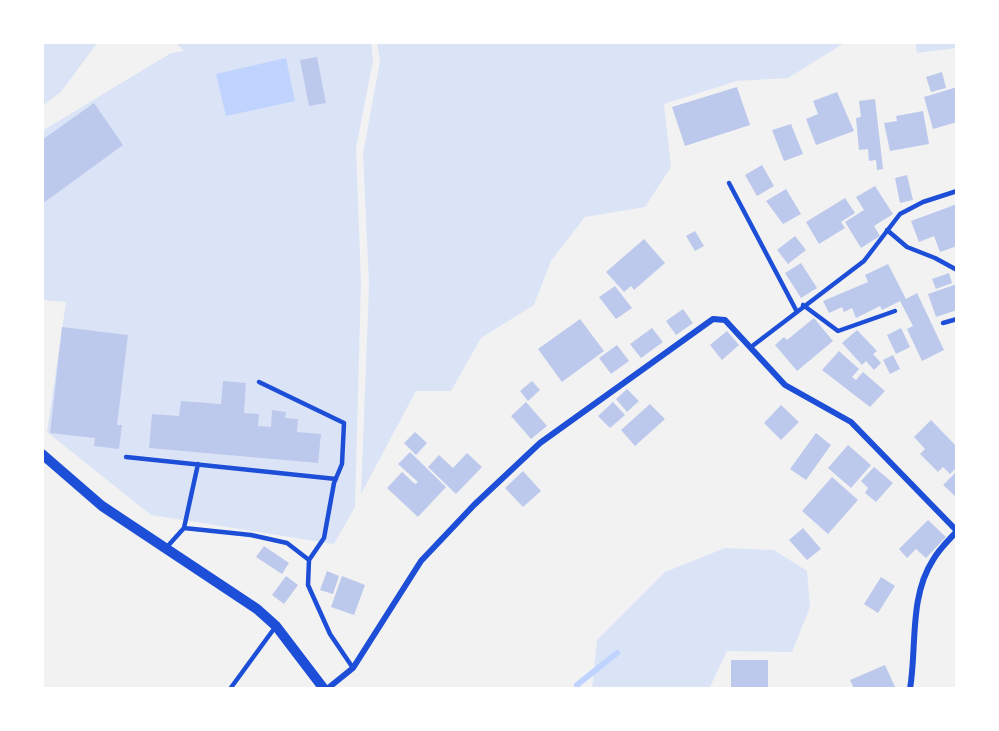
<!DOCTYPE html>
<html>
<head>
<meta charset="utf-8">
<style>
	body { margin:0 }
	#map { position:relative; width:999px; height:731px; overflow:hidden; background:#f2f2f2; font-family:Overpass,sans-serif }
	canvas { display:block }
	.frame { position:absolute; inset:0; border:44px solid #fff; pointer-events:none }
</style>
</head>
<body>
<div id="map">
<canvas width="999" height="731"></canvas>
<div class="frame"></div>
</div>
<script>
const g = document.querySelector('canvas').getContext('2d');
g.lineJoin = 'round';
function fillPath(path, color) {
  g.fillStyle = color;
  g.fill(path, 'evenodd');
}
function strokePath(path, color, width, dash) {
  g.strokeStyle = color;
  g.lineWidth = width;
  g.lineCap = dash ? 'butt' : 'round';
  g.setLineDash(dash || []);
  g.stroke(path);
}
const green = new Path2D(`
	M42,42H98L61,92L42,106Z
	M175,42H371L373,61L356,148L361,282L355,507L334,544L151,515L47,432L66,302L42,300V131L171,53L184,51Z
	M377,42H846L788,78L737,81L664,104L671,167L645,207L585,217L551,261L534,305L481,338L451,391H416L361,494L369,286L363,154L380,61Z
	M915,42H957V48L917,53Z
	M725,548L774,550L807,571L810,607L792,652L727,651L709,689H592L597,640L665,572Z`);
const water = new Path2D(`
	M286,58L295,101L226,116L216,74Z`);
const stream = new Path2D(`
	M577,689V685L617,653`);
const building = new Path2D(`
	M317,57L326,103L309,106L300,60Z
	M942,72L946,88L931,92L926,77Z
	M737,87L750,125L685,146L672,107Z
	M957,87V122L933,129L924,97Z
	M837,92L854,131L816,145L806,119L818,114L813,101Z
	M875,99L883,169L877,170L876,160L869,161L868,149L859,150L856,118L861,117L859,101Z
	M94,103L123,145L42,204V140Z
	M923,111L929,144L890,151L884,123L897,121L896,116Z
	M791,124L803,154L784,161L772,130Z
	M762,165L774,186L757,196L745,175Z
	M907,175L913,200L900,203L895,178Z
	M875,186L893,214L874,226L880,236L861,248L845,222L864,210L856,197Z
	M786,189L801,214L783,224L766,201Z
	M845,198L855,213L841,222L845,228L819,244L806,222Z
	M957,204V246L940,252L934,236L919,242L911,221Z
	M695,231L704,246L695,251L686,236Z
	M795,236L806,250L788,264L777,250Z
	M644,239L665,263L634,290L631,286L624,292L606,272Z
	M801,263L817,288L801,298L785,273Z
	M888,264L906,299L917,293L944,350L922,361L907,329L913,326L900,301L882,310L880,306L856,318L852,308L844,312L842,307L829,313L823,301L868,282L865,275Z
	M949,273L952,283L936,289L932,279Z
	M957,284V310L936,317L928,294Z
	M615,286L632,308L616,319L599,297Z
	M683,309L693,323L676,335L666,321Z
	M814,318L833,341L797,371L775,345L784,337L787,340Z
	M580,319L604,351L562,382L538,349Z
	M62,327L128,335L117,425H122L119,449L94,446L95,438L50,433Z
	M652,328L663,342L641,358L630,344Z
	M901,328L910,347L896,354L887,335Z
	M857,330L877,351L873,354L881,363L874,370L866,361L862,365L842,343Z
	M727,331L739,345L722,360L710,345Z
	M617,345L629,361L611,374L599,358Z
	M839,351L859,369L852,377L856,380L863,372L885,391L870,407L822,370Z
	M893,355L900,369L890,374L883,360Z
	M223,381L246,383L244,413L259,414L258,426L271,427L272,410L286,412L285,418L298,419L297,432L321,434L318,463L149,448L152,414L179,416L181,401L221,404Z
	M532,381L540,390L528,401L520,391Z
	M627,389L639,401L627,412L616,399Z
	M526,402L547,426L531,439L511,416Z
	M613,402L625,415L610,428L598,416Z
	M650,404L665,419L635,446L621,430Z
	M781,405L799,422L781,440L764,423Z
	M931,420L957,447V467L950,474L943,467L938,472L920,454L925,449L914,437Z
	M415,432L427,443L416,455L404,443Z
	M816,433L831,445L806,480L790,469Z
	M848,445L871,465L851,488L828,468Z
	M410,452L446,487L418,517L387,488L402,472L415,484L418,482L398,464Z
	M467,453L482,467L456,494L428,467L439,455L453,468Z
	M874,467L893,483L876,502L865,493L868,488L861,481Z
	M523,471L541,491L523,507L505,488Z
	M957,471V494L955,496L943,485Z
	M832,477L858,500L828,534L802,511Z
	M928,520L946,537L926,558L916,549L907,558L899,549Z
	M803,528L821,549L807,560L789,540Z
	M264,546L289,563L282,574L256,557Z
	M327,571L339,576L333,594L320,590Z
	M286,576L298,585L284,604L272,595Z
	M342,576L365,585L354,615L331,607Z
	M881,577L895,586L878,613L864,604Z
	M731,660H768V689H731Z
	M885,665L896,689H854L850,680Z`);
const service = new Path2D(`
	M729,183L796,310
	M887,230L907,247L935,258L957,270
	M803,305L838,331L895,311
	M943,323L957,319
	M751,347L864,261L900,214L923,202L957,191
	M259,382L344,423L342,464L334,483L324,538L309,560
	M126,457L336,479
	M184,528L198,464
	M166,548L184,528L251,535L287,543L309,560L308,585L330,634L353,668
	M230,689L276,626`);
const minor = new Path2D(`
	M327,689L353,668L421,561L474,505L540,443L713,319L725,320L785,385L851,422L957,531
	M910,689C917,647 909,597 933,560C939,549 949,540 957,531`);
const tertiary = new Path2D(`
	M42,454L102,506L257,609L276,626L324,689`);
fillPath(green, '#dbe4f7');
fillPath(water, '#bfd3fe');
strokePath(stream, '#bfd3fe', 6);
fillPath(building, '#bdc9ec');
strokePath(service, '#1d4ed8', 4.5);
strokePath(minor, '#1d4ed8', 6);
strokePath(tertiary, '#1d4ed8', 10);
</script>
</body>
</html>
